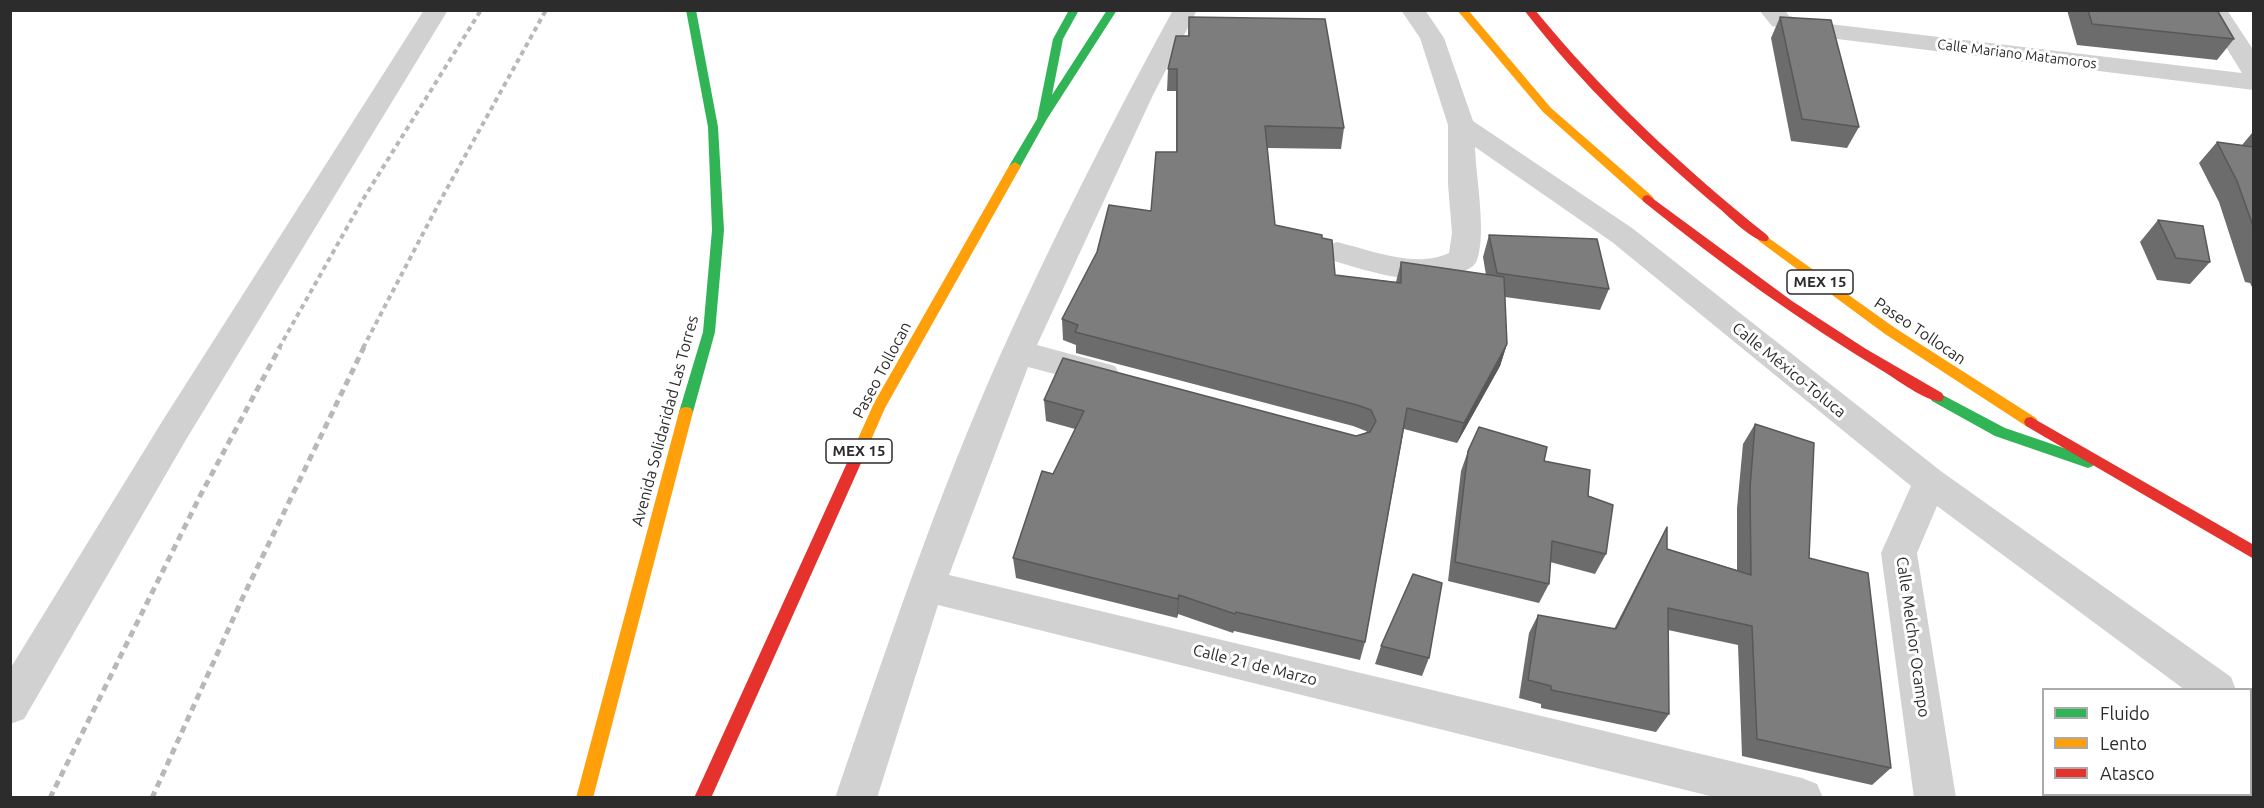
<!DOCTYPE html>
<html>
<head>
<meta charset="utf-8">
<style>
	body { margin:0 }
	#map { position:relative; width:2264px; height:808px; overflow:hidden; background:#fff; font-family:Ubuntu,sans-serif }
	canvas { display:block }
	.frame { position:absolute; inset:0; border:12px solid #2c2c2c; pointer-events:none }
	.legend { position:absolute; left:2042px; top:688px; width:210px; height:108px; box-sizing:border-box; background:#fff; border:2px solid #ababab; margin:0; padding:8px 10px; list-style:none; font-size:18px; color:#2c2c2c }
	.legend li { display:flex; align-items:center; gap:12px; height:30px }
	.legend b { width:30px; border:2px solid #ababab }
</style>
</head>
<body>
<div id="map">
<canvas width="2264" height="808"></canvas>
<div class="frame"></div>
<ul class="legend">
<li><b style="height:8px;background:#30b455"></b>Fluido</li>
<li><b style="height:8px;background:#ff9f0a"></b>Lento</li>
<li><b style="height:8px;background:#e5322d"></b>Atasco</li>
</ul>
</div>
<script>
const g = document.querySelector('canvas').getContext('2d');
g.lineJoin = 'round';
function fillPath(path, color) {
  g.fillStyle = color;
  g.fill(path, 'evenodd');
}
function strokePath(path, color, width, dash) {
  g.strokeStyle = color;
  g.lineWidth = width;
  g.lineCap = dash ? 'butt' : 'round';
  g.setLineDash(dash || []);
  g.stroke(path);
}
function write(font, color, halo, rows, align = 'center') {
  g.font = font + ' Ubuntu,sans-serif';
  g.lineWidth = 6;
  g.setLineDash([]);
  g.textBaseline = 'middle';
  g.strokeStyle = halo;
  g.fillStyle = color;
  for (const [text, x, y, turn = 0] of rows) {
    g.save();
    g.translate(x, y);
    g.rotate((+turn || 0) * Math.PI / 180);
    g.textAlign = isNaN(turn) ? turn : align;
    if (halo) g.strokeText(text, 0, 0);
    g.fillText(text, 0, 0);
    g.restore();
  }
}
const street = new Path2D(`
	M424,10H448L187,438L24,719L10,724V669L163,420Z
	M1173,10H1197L1153,95L1037,345L1115,366L1120,375L1115,384L1104,387L1028,367L949,575L1802,778L1817,784L1823,798H1718L938,605L877,798H835C887,647 937,496 1002,351C1054,236 1112,122 1173,10Z
	M1401,10H1425L1444,38L1473,121L1632,228L1942,472L2231,677L2236,690H2185L1937,506L1917,553L1956,798H1914L1881,553L1911,486L1612,242L1475,147C1476,179 1486,228 1478,257C1476,266 1469,269 1462,272C1419,290 1369,271 1327,259L1322,252L1327,245L1337,242C1371,250 1415,269 1449,253L1452,233L1448,184V125L1420,38Z
	M1759,10H1785L1789,16L1821,23L2242,73L2203,10H2227L2254,51V90L1821,37L1772,26Z
	M2250,696L2254,697V734L2250,733Z`);
const fast = new Path2D(`
	M686,10H696L718,127L724,230L715,332L693,412L691,416H681L679,412L703,332L712,230L708,127Z
	M1069,10H1079L1063,39L1052,95L1107,10H1117L1047,119L1019,169H1011L1009,166L1037,119L1053,39Z
	M1937,392L2005,428L2093,458L2095,462L2093,466L2088,468L1995,436L1932,401L1930,397Z`);
const slow = new Path2D(`
	M1457,10H1468L1551,108L1652,196L1654,199L1652,202H1644L1543,112Z
	M1015,162L1021,166L885,408L864,456H854L852,452L874,403L1009,166Z
	M1763,234L1895,328L2036,418L2038,422L2036,426H2026L1885,334L1759,241L1757,238Z
	M686,407L691,408L693,412L593,798H576L679,412L681,408Z`);
const jam = new Path2D(`
	M1524,10H1535C1604,94 1682,167 1767,235L1769,238L1767,241C1756,244 1729,217 1720,209C1649,149 1581,84 1524,10Z
	M1648,195L1792,301L1866,349L1942,393L1944,397L1942,401C1930,404 1897,380 1886,373C1801,322 1721,264 1644,202L1642,199L1644,196Z
	M2031,417L2254,545V559L2026,426L2024,422L2026,418Z
	M859,446L864,448L866,452L711,798H694L852,452L854,448Z`);
const railFar1 = new Path2D(`
	M279,348L362,201L481,10
	M363,348L439,203L546,10`);
const rail = new Path2D(`
	M50,798L200,496L280,347
	M152,798L243,597L364,347`);
const wall = new Path2D(`
	M2067,10H2217L2234,39L2217,60L2077,45Z
	M1189,17L1344,128L1341,149L1267,148L1275,225L1322,238L1335,275L1396,282L1401,262L1486,275L1483,257L1489,235L1609,289L1600,310L1505,297L1507,344L1500,366L1457,443L1404,429L1365,642L1360,660L1234,631L1233,633L1178,614L1177,618L1016,578L1013,558L1075,429L1046,421L1044,400L1356,436L1367,432L1366,431L1353,426L1076,353V345L1063,340L1062,319L1151,211L1176,152V91H1167L1168,69L1188,36Z
	M1780,17L1859,127L1847,148L1791,141L1771,38Z
	M2252,133H2253V289L2250,283L2245,282L2219,202L2199,163L2217,142L2242,145Z
	M2158,220L2210,262L2190,284L2157,280L2140,242Z
	M1755,424L1891,768L1872,785L1742,756L1738,645L1668,630L1669,714L1656,732L1541,708V704L1519,698L1529,633L1538,615L1614,629L1656,547L1667,527V549L1737,570V508L1743,444Z
	M1468,451L1544,461L1588,496L1606,554L1595,574L1550,562L1549,584L1539,603L1448,581L1461,471Z
	M1381,646L1429,658L1422,676L1375,664Z`);
const shadedWall = new Path2D(`
	M1507,344L1500,366L1457,443L1464,423Z
	M1179,595L1178,614L1177,618L1178,599Z`);
const building = new Path2D(`
	M2088,10H2217L2234,39L2092,24Z
	M1189,17L1325,19L1344,128L1265,126L1275,225L1322,235V238L1332,240L1335,275L1401,283V262L1504,277L1507,344L1464,423L1407,408L1365,642L1236,612L1235,614L1179,595L1178,599L1013,558L1042,471L1053,474L1084,411L1044,400L1063,358L1356,436L1370,432L1376,421L1371,410L1357,405L1075,332L1078,325L1062,319L1097,252L1109,205L1151,211L1156,152H1177V69H1168L1176,36H1189Z
	M1780,17L1831,20L1859,127L1802,119Z
	M2217,142L2253,147V226L2237,181Z
	M2158,220L2203,226L2210,262L2176,258Z
	M1489,235L1597,239L1609,289L1497,273Z
	M1755,424L1814,443L1809,558L1868,573L1891,768L1757,739L1752,626L1668,608L1669,714L1551,690V686L1528,680L1538,615L1616,629L1667,527V549L1751,575L1750,488Z
	M1479,427L1547,447L1544,461L1590,470L1588,496L1613,505L1606,554L1552,541L1549,584L1455,562L1468,451Z
	M1413,574L1442,583L1429,658L1381,646Z`);
const farStreetnames = [
	["Calle Mariano Matamoros",2017,54,7]
];
const shields = [
	[1820,282,66],
	[859,451,66]
];
const shieldNames = [
	["MEX 15",1820,282],
	["MEX 15",859,451]
];
const streetNames = [
	["Paseo Tollocan",1920,331,34],
	["Paseo Tollocan",882,370,-62],
	["Calle México-Toluca",1789,370,39],
	["Avenida Solidaridad Las Torres",665,421,-75],
	["Calle Melchor Ocampo",1913,637,82],
	["Calle 21 de Marzo",1255,665,14]
];
fillPath(street, '#d1d1d1');
fillPath(fast, '#30b455');
fillPath(slow, '#ff9f0a');
fillPath(jam, '#e5322d');
strokePath(railFar1, '#b8b8b8', 4, [5, 4]);
strokePath(rail, '#b8b8b8', 5, [7, 5]);
fillPath(wall, '#6c6c6c');
fillPath(shadedWall, '#585858');
fillPath(building, '#7d7d7d');
strokePath(building, '#585858', 1.5);
write('14px', '#2c2c2c', '#fff', farStreetnames);
for (const [x, y, w] of shields) {
  const box = new Path2D();
  box.roundRect(x - w / 2, y - 12, w, 24, 4.5);
  g.fillStyle = '#fff';
  g.fill(box);
  strokePath(box, '#2c2c2c', 1.5);
}
write('bold 15px', '#2c2c2c', null, shieldNames);
write('16px', '#2c2c2c', '#fff', streetNames);
</script>
</body>
</html>
